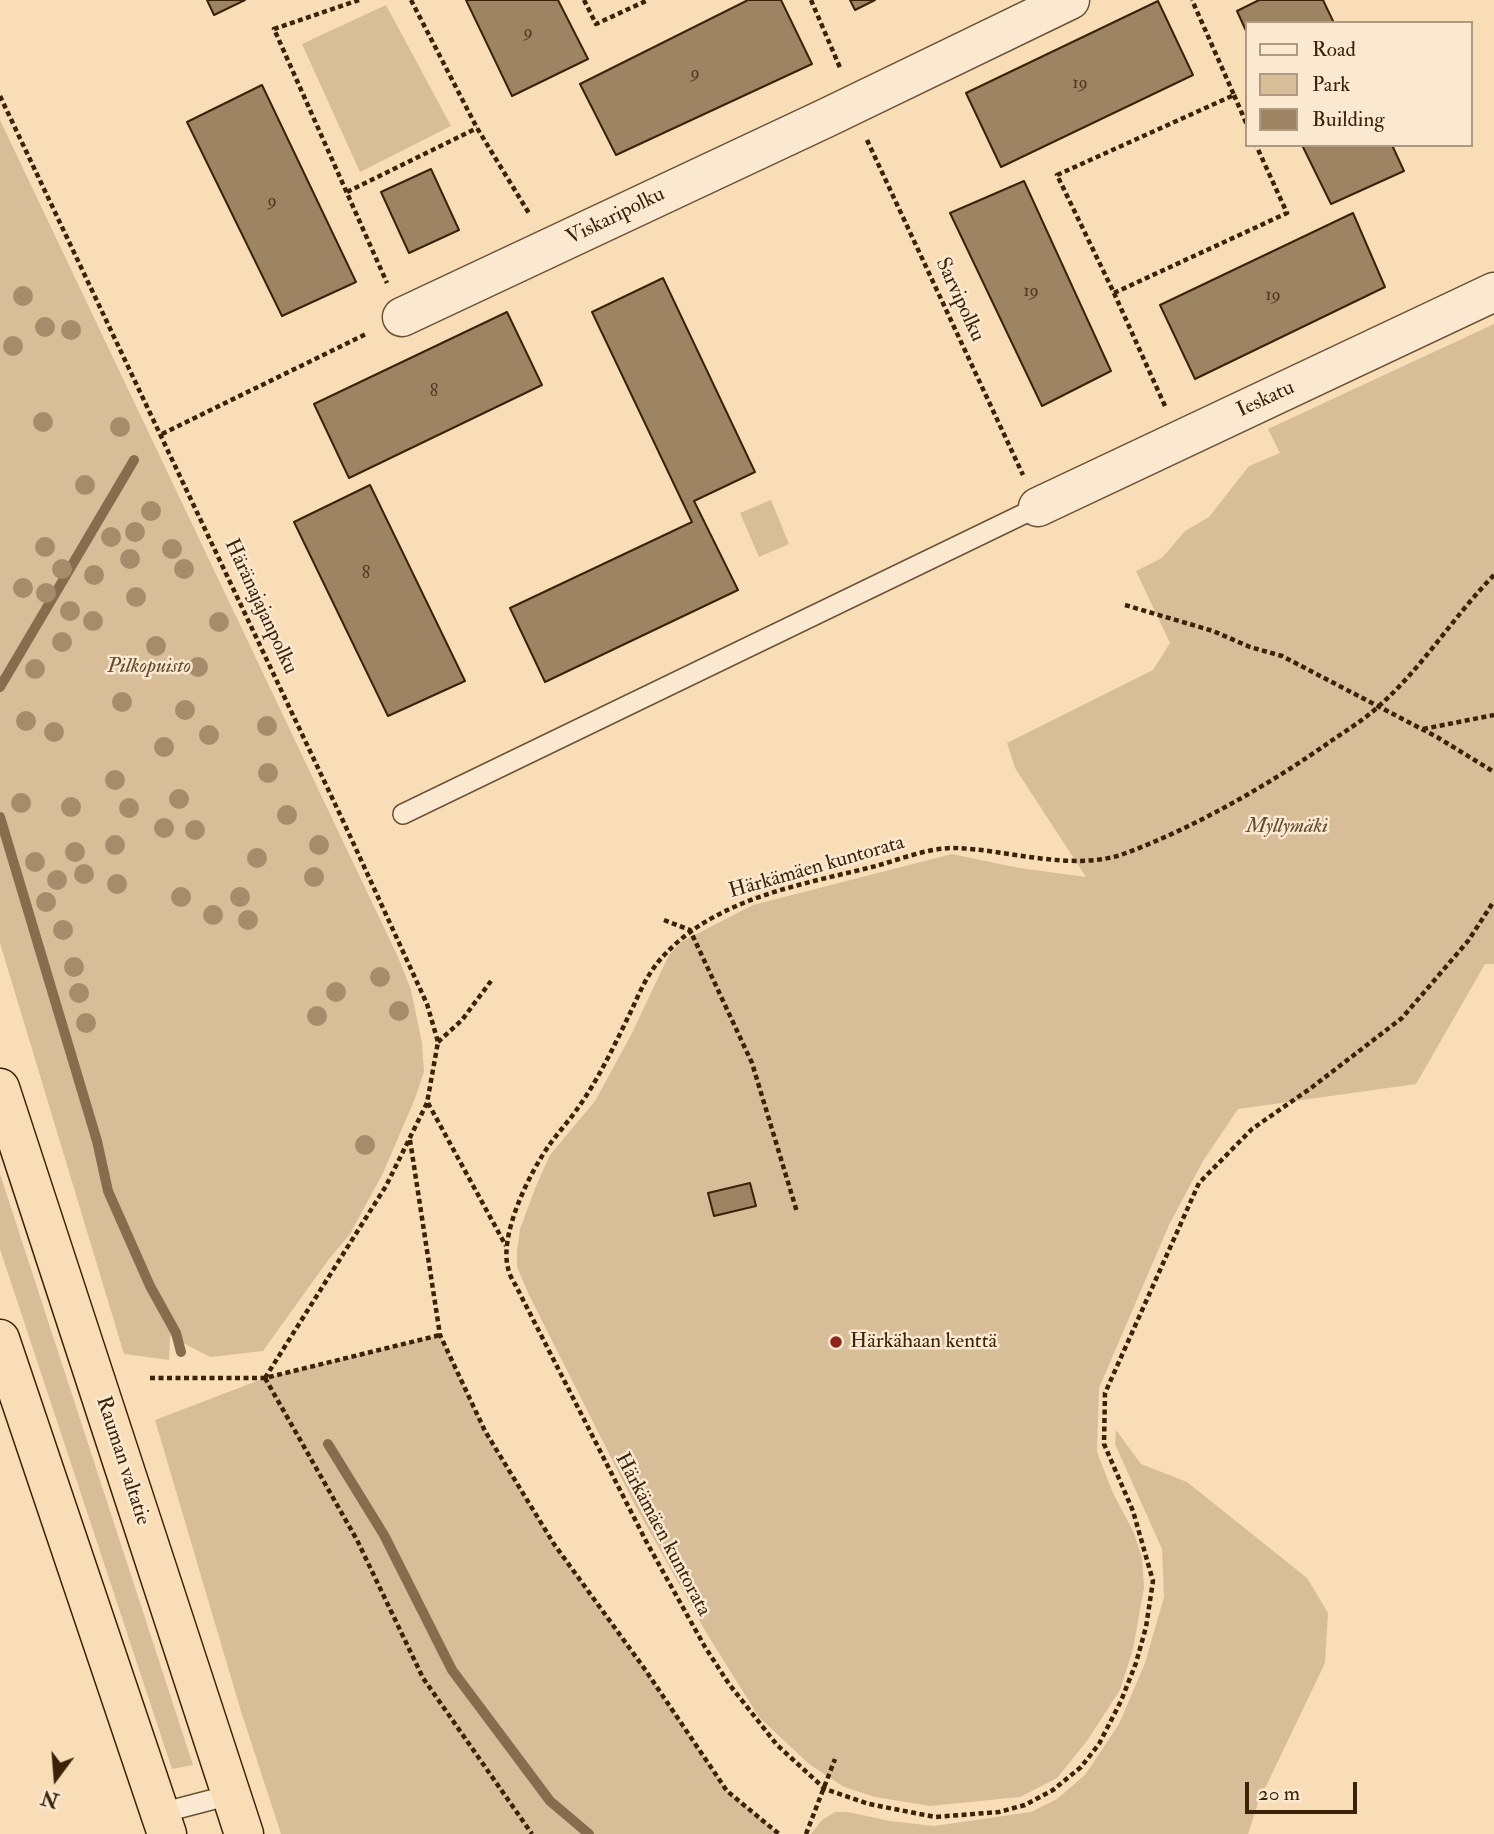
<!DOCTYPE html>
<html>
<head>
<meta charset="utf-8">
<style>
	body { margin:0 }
	#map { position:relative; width:1494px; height:1834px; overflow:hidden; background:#f8ddb7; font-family:"IM FELL Double Pica",serif }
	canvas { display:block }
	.legend { position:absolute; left:1245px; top:21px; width:228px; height:126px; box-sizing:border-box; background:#fae9d0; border:2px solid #ae9a80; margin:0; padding:9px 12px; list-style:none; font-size:21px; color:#3b2308 }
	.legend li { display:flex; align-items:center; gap:14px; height:35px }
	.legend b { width:35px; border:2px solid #ae9a80 }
	.north { position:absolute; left:21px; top:1743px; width:70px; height:70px; -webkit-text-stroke:5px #fae9d0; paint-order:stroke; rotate:196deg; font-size:19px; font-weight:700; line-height:28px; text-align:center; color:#3b2308 }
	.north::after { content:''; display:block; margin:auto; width:24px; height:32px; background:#3b2308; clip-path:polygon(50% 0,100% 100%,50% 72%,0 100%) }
	.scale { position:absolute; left:1245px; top:1782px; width:112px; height:32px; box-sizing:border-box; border:4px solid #3b2308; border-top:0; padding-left:9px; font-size:21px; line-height:24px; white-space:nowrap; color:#3b2308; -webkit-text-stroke:5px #fae9d0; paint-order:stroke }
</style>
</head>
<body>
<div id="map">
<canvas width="1494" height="1834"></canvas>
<ul class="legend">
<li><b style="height:9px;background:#fae9d0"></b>Road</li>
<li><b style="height:19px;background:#d8bd99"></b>Park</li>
<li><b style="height:19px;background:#9d8463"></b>Building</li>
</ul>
<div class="north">N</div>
<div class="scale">20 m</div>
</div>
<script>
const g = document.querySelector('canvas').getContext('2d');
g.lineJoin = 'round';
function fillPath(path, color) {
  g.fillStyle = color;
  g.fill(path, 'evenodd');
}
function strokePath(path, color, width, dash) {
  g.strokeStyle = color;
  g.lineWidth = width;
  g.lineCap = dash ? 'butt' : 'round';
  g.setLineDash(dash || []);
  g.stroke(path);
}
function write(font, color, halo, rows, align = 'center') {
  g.font = font + ' "IM FELL Double Pica",serif';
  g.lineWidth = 5;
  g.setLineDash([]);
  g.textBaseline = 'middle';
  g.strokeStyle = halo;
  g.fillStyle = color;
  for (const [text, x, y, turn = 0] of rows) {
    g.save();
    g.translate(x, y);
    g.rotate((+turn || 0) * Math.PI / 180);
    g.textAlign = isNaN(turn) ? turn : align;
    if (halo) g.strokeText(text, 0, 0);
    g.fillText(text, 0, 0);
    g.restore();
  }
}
const green = new Path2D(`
	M386,5L451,126L360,172L302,44Z
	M0,120L398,957L411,990L422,1043L424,1072L414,1101L383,1173L350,1234L329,1259L263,1351L210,1357L170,1336L169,1360L124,1354L0,943Z
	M1494,324V964H1485L1416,1084L1238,1109L1203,1161L1169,1225L1099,1388L1097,1452L1113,1493L1134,1533L1142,1558L1144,1588L1133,1649L1120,1690L1087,1741L1057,1778L1020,1797L930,1806L875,1797L844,1787L809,1764L759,1717L707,1634L636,1507L529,1295L517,1267V1251L520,1229L536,1186L550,1155L595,1101L631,1035L669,955L681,942L753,905L952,854L1019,868L1086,877L1015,768L1007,743L1153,670L1170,643L1136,571L1162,558L1185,531L1209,517L1249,466L1280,453L1268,429Z
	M771,500L789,544L759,557L740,513Z
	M0,1174L193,1765L172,1769L0,1249Z
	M440,1335L485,1431L554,1544L644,1668L727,1791L779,1834H281L240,1708L155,1420L265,1378Z
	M1116,1430L1141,1464L1187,1482L1307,1578L1328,1613L1325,1663L1258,1803L1248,1834H811L822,1820L835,1812H848L890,1821L934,1826L1031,1812L1057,1799L1085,1775L1119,1724L1145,1663L1164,1597L1162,1549L1115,1444Z`);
const stream = new Path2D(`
	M0,687L134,460
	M0,817L97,1141L108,1191L150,1286L176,1333L181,1352
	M328,1444L384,1535L452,1670L550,1801L589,1834`);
const building = new Path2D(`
	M207,0H245L214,15Z
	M466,0H558L588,59L512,96Z
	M748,0H781L812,64L616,155L580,84Z
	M850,0H875L855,10Z
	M1259,0H1323L1334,23H1247V33L1237,11Z
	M1158,1L1193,75L1001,167L966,93Z
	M262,85L356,282L282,316L187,122Z
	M1302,145H1392L1404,171L1331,204Z
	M431,169L459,230L409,253L381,192Z
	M1024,181L1111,371L1042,406L950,213Z
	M1353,213L1385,287L1195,379L1160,305Z
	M663,278L755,472L694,501L738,590L545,682L510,608L692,522L592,312Z
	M507,312L542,385L349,478L314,404Z
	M370,485L465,681L388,716L294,522Z
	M750,1183L756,1206L714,1216L708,1193Z`);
const path = new Path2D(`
	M359,0L274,29L387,283
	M411,0L477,128L530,215
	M584,0L596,24L648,0
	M811,0L841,70
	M1234,95L1247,125
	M0,96L345,825L427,1004L438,1042L427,1103L386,1186L265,1378
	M867,140L1023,475
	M347,192L477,128
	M1114,293L1287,213L1256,145
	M1165,406L1114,293L1057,175L1234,95L1192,0
	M162,434L368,333
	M1494,575C1453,617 1423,667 1379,706C1365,719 1347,730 1331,741C1272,783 1194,828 1126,853C1074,873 1007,849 954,848C928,848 901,859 876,866C801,885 712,898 659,961C648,974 640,991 633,1007C616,1042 598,1081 575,1112C567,1123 558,1133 550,1144C530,1172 499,1234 508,1268C509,1274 513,1281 516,1286L647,1543L705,1647L729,1684L777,1745L825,1789L869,1804L935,1817L999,1812L1025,1805L1053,1790L1081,1767L1099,1744L1121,1701L1136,1663L1146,1627L1153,1581L1133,1511L1104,1444L1105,1393L1199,1183L1252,1129L1311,1088L1402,1018L1468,941L1494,901
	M1125,605L1213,631L1250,647L1282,656L1437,737L1494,772
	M1423,729L1494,715
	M664,920L690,930L752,1063L797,1212
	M438,1042L462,1020L491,981
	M428,1103L506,1246
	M410,1140L440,1335L485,1431L554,1544L644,1668L727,1791L779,1834
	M150,1378H265L440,1335
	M265,1378L357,1540L423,1678L532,1834
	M806,1834L835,1759`);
const lane = new Path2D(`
	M403,814L1038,507
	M161,1813L230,1795`);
const street = new Path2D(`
	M402,317L826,118L1070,0
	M1038,507L1494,292`);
const highway = new Path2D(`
	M0,1088L244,1834
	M0,1339L167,1834`);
const trees = [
	[23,296],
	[45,327],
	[71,330],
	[13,346],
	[43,422],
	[120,427],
	[85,485],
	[151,511],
	[135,532],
	[111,537],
	[45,547],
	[172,549],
	[130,559],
	[62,569],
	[184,569],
	[94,575],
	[23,588],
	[46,593],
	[136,597],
	[70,611],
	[93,621],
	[219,622],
	[62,642],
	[156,646],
	[198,667],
	[35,669],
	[122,702],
	[185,710],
	[26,721],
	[267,726],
	[54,732],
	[209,735],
	[164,747],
	[268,773],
	[115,780],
	[179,799],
	[21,803],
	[71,807],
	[129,808],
	[287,815],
	[164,828],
	[195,830],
	[115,845],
	[319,845],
	[75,852],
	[257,858],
	[35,862],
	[84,874],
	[314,877],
	[57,880],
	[117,884],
	[181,897],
	[240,897],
	[46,902],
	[213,915],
	[248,920],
	[63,930],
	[74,967],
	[380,977],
	[336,992],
	[79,993],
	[399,1011],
	[317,1016],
	[86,1023],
	[365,1145]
];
const markers = [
	[836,1342,7,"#8f2418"]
];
const numberNames = [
	["9",528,33],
	["9",695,74],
	["19",1080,84],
	["9",272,202],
	["19",1031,292],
	["19",1273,296],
	["8",434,392],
	["8",366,574]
];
const streetNames = [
	["Viskaripolku",616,217,-26],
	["Sarvipolku",959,300,65],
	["Ieskatu",1266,400,-25],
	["Häränajajanpolku",260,607,65],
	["Härkämäen kuntorata",817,868,-16],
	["Rauman valtatie",122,1461,72],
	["Härkämäen kuntorata",662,1535,62]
];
const parkNames = [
	["Pilkopuisto",149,667],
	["Myllymäki",1287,827]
];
const poiNames = [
	["Härkähaan kenttä",850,1342]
];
fillPath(green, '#d8bd99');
strokePath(stream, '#866d4e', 10);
fillPath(building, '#9d8463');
strokePath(building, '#3b2308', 2);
strokePath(lane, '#6a5234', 22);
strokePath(street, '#6a5234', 41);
strokePath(highway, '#3b2308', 41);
strokePath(path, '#3b2308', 4.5, [5, 3.5]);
strokePath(lane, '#fae9d0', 19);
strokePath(street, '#fae9d0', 38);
strokePath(highway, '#f8ddb7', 38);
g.fillStyle = '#a68c6b';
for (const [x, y] of trees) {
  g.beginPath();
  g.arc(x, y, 10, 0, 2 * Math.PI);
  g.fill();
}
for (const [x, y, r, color] of markers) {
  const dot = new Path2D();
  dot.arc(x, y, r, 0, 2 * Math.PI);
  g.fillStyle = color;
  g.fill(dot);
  strokePath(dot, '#fae9d0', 2.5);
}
write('18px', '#543b1f', null, numberNames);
write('21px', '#3b2308', '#fae9d0', streetNames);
write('italic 21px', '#624a2c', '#fae9d0', parkNames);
write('21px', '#3b2308', '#fae9d0', poiNames, 'left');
</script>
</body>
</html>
